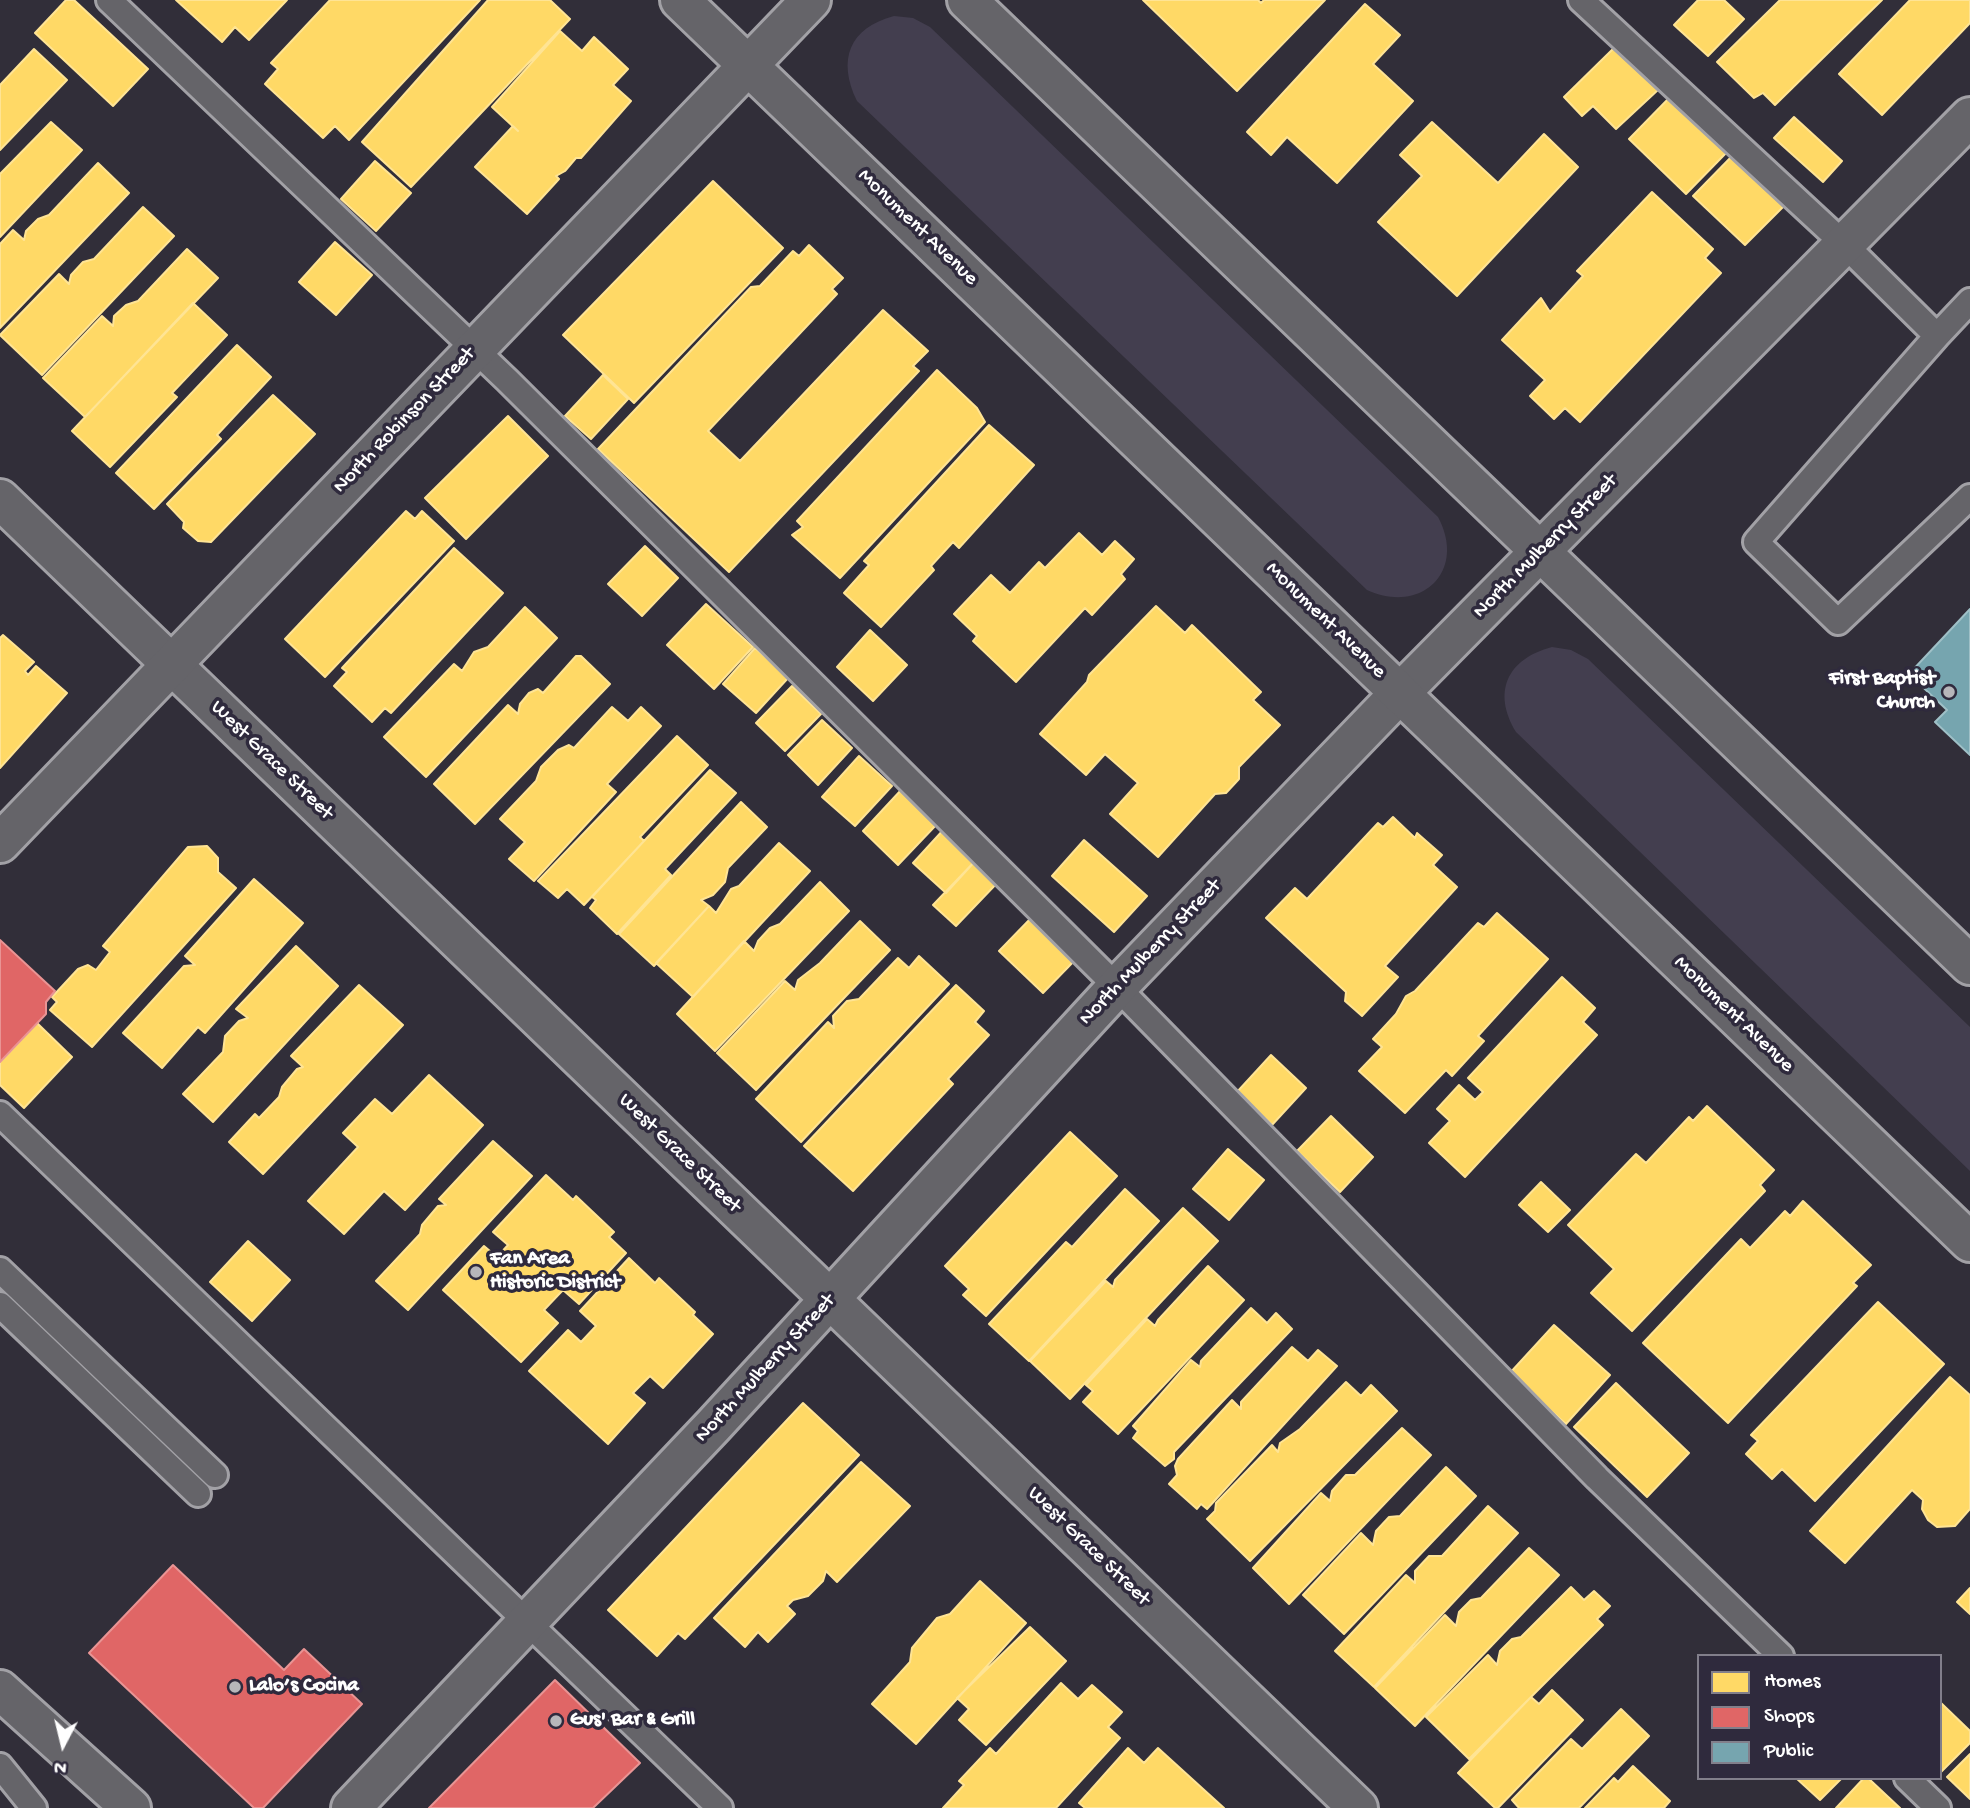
<!DOCTYPE html>
<html>
<head>
<meta charset="utf-8">
<style>
	body { margin:0 }
	#map { position:relative; width:1970px; height:1808px; overflow:hidden; background:#312e39; font-family:"Gochi Hand",sans-serif }
	canvas { display:block }
	.legend { position:absolute; left:1697px; top:1654px; width:245px; height:126px; box-sizing:border-box; background:#2f2a3d; border:2px solid #827f8b; margin:0; padding:9px 12px; list-style:none; font-size:21px; color:#fff }
	.legend li { display:flex; align-items:center; gap:14px; height:35px }
	.legend b { width:35px; border:2px solid #827f8b }
	.north { position:absolute; left:28px; top:1710px; width:70px; height:70px; -webkit-text-stroke:5px #2f2a3d; paint-order:stroke; rotate:187deg; font-size:19px; font-weight:700; line-height:28px; text-align:center; color:#fff }
	.north::after { content:''; display:block; margin:auto; width:24px; height:32px; background:#fff; clip-path:polygon(50% 0,100% 100%,50% 72%,0 100%) }
</style>
</head>
<body>
<div id="map">
<canvas width="1970" height="1808"></canvas>
<ul class="legend">
<li><b style="height:19px;background:#ffd966"></b>Homes</li>
<li><b style="height:19px;background:#e06666"></b>Shops</li>
<li><b style="height:19px;background:#76a5af"></b>Public</li>
</ul>
<div class="north">N</div>
</div>
<script>
const g = document.querySelector('canvas').getContext('2d');
g.lineJoin = 'round';
function fillPath(path, color) {
  g.fillStyle = color;
  g.fill(path, 'evenodd');
}
function strokePath(path, color, width, dash) {
  g.strokeStyle = color;
  g.lineWidth = width;
  g.lineCap = dash ? 'butt' : 'round';
  g.setLineDash(dash || []);
  g.stroke(path);
}
function write(font, color, halo, rows, align = 'center') {
  g.font = font + ' "Gochi Hand",sans-serif';
  g.lineWidth = 7;
  g.setLineDash([]);
  g.textBaseline = 'middle';
  g.strokeStyle = halo;
  g.fillStyle = color;
  for (const [text, x, y, turn = 0] of rows) {
    g.save();
    g.translate(x, y);
    g.rotate((+turn || 0) * Math.PI / 180);
    g.textAlign = isNaN(turn) ? turn : align;
    if (halo) g.strokeText(text, 0, 0);
    g.fillText(text, 0, 0);
    g.restore();
  }
}
const green = new Path2D(`
	M894,16L913,18L930,27L1438,517C1467,571 1422,615 1367,590L857,101C837,60 849,28 894,16Z
	M1552,647L1571,650L1588,659L1970,1027V1171L1516,732C1492,692 1507,659 1552,647Z`);
const homes = new Path2D(`
	M66,0H74L148,69L113,106L35,33Z
	M176,0H287L249,40L235,27L222,42Z
	M330,0H480L349,140L335,126L323,138L265,84L278,69L271,63Z
	M488,0H550L570,19L411,187L362,142Z
	M1143,0H1258L1261,3L1264,0H1325L1237,91Z
	M1698,0H1724L1744,19L1708,56L1674,25Z
	M1780,0H1882L1775,105L1763,93L1754,98L1717,62Z
	M1910,0H1970V23L1882,115L1839,74Z
	M1365,4L1400,35L1373,64L1413,101L1337,183L1287,137L1271,155L1247,132Z
	M560,31L582,51L594,37L628,69L613,85L631,101L581,158H576L565,171L556,176L559,179L527,214L475,167L513,126L518,131L492,107Z
	M1617,45L1659,89L1616,129L1593,106L1582,116L1564,97Z
	M34,49L67,80L0,150V85Z
	M1672,95L1729,150L1686,194L1629,139Z
	M1794,117L1842,161L1823,182L1774,138Z
	M51,122L82,150L0,237V174Z
	M1432,122L1498,183L1544,134L1578,167L1457,296L1378,222L1422,176L1400,155Z
	M1736,152L1788,202L1745,245L1693,196Z
	M375,161L411,193L376,231L341,199Z
	M98,163L129,193L0,328V244L13,230L24,240L26,231L38,219L49,215Z
	M713,181L783,248L634,403L563,335Z
	M1652,192L1713,249L1705,258L1721,273L1580,422L1565,408L1554,419L1530,396L1545,380L1502,340L1541,298L1550,312L1583,276L1577,271Z
	M143,207L174,236L42,375L0,335L59,274L69,284L71,275L83,262L94,259Z
	M335,242L372,275L336,315L299,282Z
	M809,245L843,278L832,289L837,294L708,431L740,461L883,310L928,351L913,366L919,371L729,572L598,449L751,287L760,286L793,251L799,256Z
	M187,249L218,278L85,417L43,378L102,316L113,326L114,316L126,305L138,301Z
	M193,303L227,335L172,393L177,397L110,467L72,431Z
	M237,345L271,377L217,435L221,439L154,509L116,473Z
	M937,370L977,408L985,422L840,578L792,535L803,527L797,521Z
	M603,375L628,399L591,439L565,416Z
	M273,395L315,434L211,542L198,541L183,528L184,522L167,504Z
	M508,416L548,456L466,539L425,498Z
	M989,425L1034,465L959,548L953,542L931,566L934,570L881,627L844,593L869,565L864,561Z
	M406,511L415,519L422,511L454,541L325,677L285,639Z
	M1079,533L1102,555L1115,541L1134,559L1121,574L1125,579L1092,615L1085,608L1016,682L973,641L977,636L954,614L991,575L1010,593L1039,562L1045,568Z
	M645,546L678,578L642,616L608,584Z
	M454,548L503,593L391,713L385,708L372,722L334,686L347,672L342,668Z
	M706,604L753,647L714,689L667,645Z
	M1156,606L1185,633L1192,625L1261,692L1253,700L1280,725L1239,767V779L1226,793L1215,794L1158,857L1110,814L1138,783L1105,754L1086,775L1040,734L1087,682L1089,675Z
	M525,607L557,638L426,777L384,737L454,664L462,671L474,652L488,647Z
	M870,630L907,665L873,701L837,667Z
	M3,635L34,662L25,671L28,675L36,666L67,693L0,768V638Z
	M755,648L789,677L756,713L723,684Z
	M576,656H581L610,684L475,824L434,784L508,705L518,714L520,704L529,693L538,689L543,693Z
	M792,686L821,714L785,751L756,723Z
	M612,707L628,721L641,707L661,726L607,784L616,792L534,881L509,859L525,842L500,819L536,781L541,767L558,750L569,745L574,748Z
	M822,720L852,748L818,785L788,755Z
	M677,736L708,765L640,837L644,841L584,905L567,889L558,898L538,881Z
	M859,756L892,786L855,826L822,797Z
	M710,770L736,793L665,869L671,875L617,934L590,908L596,900L592,897Z
	M902,789L938,823L898,865L863,831Z
	M741,802L767,827L728,868L725,882L713,895L701,900L709,906L654,966L619,934Z
	M1393,817L1415,838L1417,833L1442,855L1433,865L1457,887L1385,966L1398,977L1362,1016L1345,1001L1346,992L1266,918L1295,888L1307,899L1378,823L1383,827Z
	M945,828L977,859L946,893L913,863Z
	M1084,840L1147,896L1114,932L1052,876Z
	M779,843L810,871L693,997L656,963L709,906L716,913L731,889L739,886Z
	M207,846L218,858V872L236,888L92,1047L50,1010L57,1002L52,997L78,969L88,965L96,970L110,952L103,946L188,847Z
	M977,859L1000,880L956,926L933,905Z
	M254,879L303,923L205,1033L198,1027L162,1068L123,1033L184,966L195,965L185,956Z
	M820,882L849,911L715,1051L677,1014L744,941L754,951L758,941L770,928L780,924Z
	M1497,913L1548,959L1478,1036L1484,1041L1452,1076L1446,1070L1405,1113L1359,1071L1382,1047L1373,1039L1396,1014L1406,996L1415,991L1478,923L1484,927Z
	M1033,916L1077,958L1043,993L999,951Z
	M860,921L890,950L756,1090L717,1053L785,981L795,990L798,980L820,963Z
	M296,946L338,986L213,1122L183,1094L223,1052L225,1036L239,1021L248,1018L236,1009Z
	M919,956L949,984L801,1142L756,1099L828,1022L834,1028L833,1016L847,1001L859,999L898,958L909,968Z
	M1562,977L1595,1008L1583,1022L1597,1035L1465,1177L1429,1143L1450,1121L1437,1109L1459,1085L1475,1100L1483,1092L1468,1078Z
	M359,985L403,1025L263,1174L229,1142L255,1114L259,1118L279,1097L282,1087L297,1069L303,1067L291,1056Z
	M956,985L984,1011L975,1022L989,1035L948,1079L953,1084L853,1191L804,1146Z
	M37,1023L72,1057L24,1108L0,1085V1062Z
	M1271,1055L1306,1088L1272,1125L1237,1092Z
	M429,1075L483,1125L405,1210L384,1191L344,1234L308,1201L358,1147L343,1133L375,1099L392,1114Z
	M1707,1106L1774,1170L1760,1185L1765,1191L1632,1331L1591,1293L1614,1269L1568,1225L1636,1154L1646,1163L1689,1117L1693,1121Z
	M1331,1116L1373,1157L1340,1192L1297,1151Z
	M1070,1132L1117,1176L986,1316L963,1295L969,1289L945,1266Z
	M493,1141L532,1176L408,1310L376,1281L420,1234L422,1225L438,1206L446,1205L439,1199Z
	M1228,1149L1264,1180L1229,1220L1193,1189Z
	M546,1175L573,1200L576,1196L614,1232L609,1237L626,1253L579,1304L563,1290L544,1310L558,1323L521,1362L443,1290L484,1246L497,1257L508,1245L493,1232Z
	M1541,1182L1570,1210L1548,1232L1519,1205Z
	M1125,1189L1159,1221L1029,1361L989,1324L1066,1242L1072,1247Z
	M1803,1201L1871,1265L1853,1283L1857,1286L1728,1423L1643,1343L1741,1239L1750,1248L1785,1211L1790,1216Z
	M1183,1208L1218,1241L1070,1399L1030,1361L1106,1281L1113,1287L1115,1280Z
	M248,1241L290,1280L252,1321L210,1282Z
	M629,1258L655,1283L659,1278L695,1312L693,1315L713,1334L663,1388L650,1376L633,1393L645,1403L608,1444L529,1371L568,1330L581,1342L596,1326L580,1311Z
	M1208,1266L1244,1300L1118,1434L1083,1402L1093,1391L1086,1385L1147,1319L1155,1326L1158,1320Z
	M1878,1302L1944,1364L1815,1501L1782,1469L1772,1479L1746,1454L1758,1441L1751,1435Z
	M1251,1308L1267,1323L1276,1313L1292,1329L1174,1452V1459L1165,1466L1133,1438L1138,1431L1133,1426L1191,1360L1200,1367L1201,1361Z
	M1554,1325L1610,1375L1566,1424L1509,1374Z
	M1292,1347L1308,1361L1318,1350L1337,1366L1207,1509L1201,1504L1197,1509L1169,1484L1177,1475L1175,1466L1178,1459L1232,1400L1241,1409V1402Z
	M1950,1377L1970,1395V1509L1955,1526L1937,1527L1928,1520L1922,1509L1923,1500L1912,1490L1845,1563L1810,1531Z
	M1346,1382L1361,1396L1371,1385L1397,1411L1250,1561L1207,1519L1215,1511L1216,1503L1272,1445L1278,1452L1280,1443L1300,1429Z
	M1616,1383L1689,1453L1647,1497L1574,1427Z
	M803,1403L859,1455L685,1639L678,1633L657,1656L608,1610Z
	M1402,1428L1431,1455L1289,1604L1253,1568L1321,1493L1330,1501L1332,1491L1346,1475H1355Z
	M861,1462L910,1506L837,1582L826,1571L823,1581L808,1596L793,1600L787,1606L795,1614L768,1642L758,1632L745,1647L714,1618Z
	M1446,1467L1476,1496L1344,1634L1303,1595L1361,1533L1373,1545L1376,1531L1389,1517L1400,1516Z
	M1488,1506L1518,1533L1374,1687L1335,1651L1406,1575L1415,1583V1571L1429,1556H1442Z
	M1529,1548L1559,1575L1415,1726L1375,1688L1445,1615L1456,1626L1459,1612L1471,1600L1481,1598Z
	M980,1581L1026,1623L916,1744L872,1704L910,1662L912,1648L937,1618L950,1614Z
	M1571,1587L1584,1600L1594,1591L1610,1606L1597,1619L1603,1625L1469,1759L1426,1717L1488,1655L1497,1665L1500,1651L1512,1639L1521,1637Z
	M1970,1588V1614L1957,1602Z
	M1030,1627L1066,1661L986,1745L959,1720L969,1709L957,1698Z
	M1061,1683L1078,1699L1092,1685L1122,1712L1108,1727L1120,1738L1056,1808H943L964,1785L959,1781L990,1748L996,1754Z
	M1552,1690L1583,1720L1498,1808H1495L1458,1773L1531,1697L1539,1704Z
	M1940,1702L1970,1731V1743L1940,1773Z
	M1621,1709L1649,1736L1579,1808H1519L1512,1800L1571,1739L1582,1749Z
	M1128,1748L1144,1763L1158,1748L1224,1808H1085L1079,1803Z
	M1970,1754V1799L1947,1777Z
	M1633,1766L1670,1801L1664,1808H1585L1614,1778L1618,1782Z
	M1796,1778H1842L1820,1800Z
	M1864,1778H1868L1900,1808H1836Z`);
const shops = new Path2D(`
	M0,940L55,991L46,1002V1014L0,1062Z
	M173,1565L284,1670L304,1649L362,1704L263,1808H254L89,1653Z
	M555,1680L640,1763L593,1808H429Z`);
const public = new Path2D(`
	M1970,609V755L1935,722L1947,710L1909,674Z`);
const lane = new Path2D(`
	M109,0L507,380L1117,987L1597,1478L1781,1656
	M1581,0L1844,244L1937,336L1756,542L1838,622L1970,497
	M1937,336L1970,301
	M0,1114L720,1808
	M0,1270L215,1475
	M0,1305L198,1494
	M0,1766L34,1808
	M1907,1778L1938,1808`);
const street = new Path2D(`
	M0,499L1358,1808
	M351,1808L713,1426L1117,987L1399,694L1970,117`);
const secondary = new Path2D(`
	M680,0L1970,1242
	M967,0L1970,965
	M0,843L811,0`);
const primary = new Path2D(`
	M0,1690L131,1808`);
const markers = [
	[1949,692,7,"#b7b6ba"],
	[476,1272,7,"#b7b6ba"],
	[235,1687,7,"#b7b6ba"],
	[556,1721,7,"#b7b6ba"]
];
const streetNames = [
	["Monument Avenue",917,228,44],
	["North Robinson Street",405,421,-46],
	["North Mulberry Street",1546,547,-45],
	["Monument Avenue",1325,621,44],
	["West Grace Street",271,761,44],
	["North Mulberry Street",1151,953,-46],
	["Monument Avenue",1733,1015,44],
	["West Grace Street",679,1154,44],
	["North Mulberry Street",766,1369,-47],
	["West Grace Street",1088,1547,44]
];
const poiNames = [
	["First Baptist",1935,680,"right"],
	["Church",1935,704,"right"],
	["Fan Area",490,1260],
	["Historic District",490,1284],
	["Lalo’s Cocina",249,1687],
	["Gus' Bar & Grill",570,1721]
];
fillPath(green, '#433e4f');
fillPath(homes, '#ffd966');
strokePath(homes, '#ffe494', 2);
fillPath(shops, '#e06666');
strokePath(shops, '#e99494', 2);
fillPath(public, '#76a5af');
strokePath(public, '#9fc0c7', 2);
strokePath(lane, '#a2a1a6', 30);
strokePath(street, '#a2a1a6', 44);
strokePath(secondary, '#a2a1a6', 44);
strokePath(primary, '#a2a1a6', 44);
strokePath(lane, '#656469', 24);
strokePath(street, '#656469', 38);
strokePath(secondary, '#656469', 38);
strokePath(primary, '#656469', 38);
for (const [x, y, r, color] of markers) {
  const dot = new Path2D();
  dot.arc(x, y, r, 0, 2 * Math.PI);
  g.fillStyle = color;
  g.fill(dot);
  strokePath(dot, '#2f2a3d', 2.5);
}
write('21px', '#fff', '#2f2a3d', streetNames);
write('bold 21px', '#fff', '#2f2a3d', poiNames, 'left');
</script>
</body>
</html>
